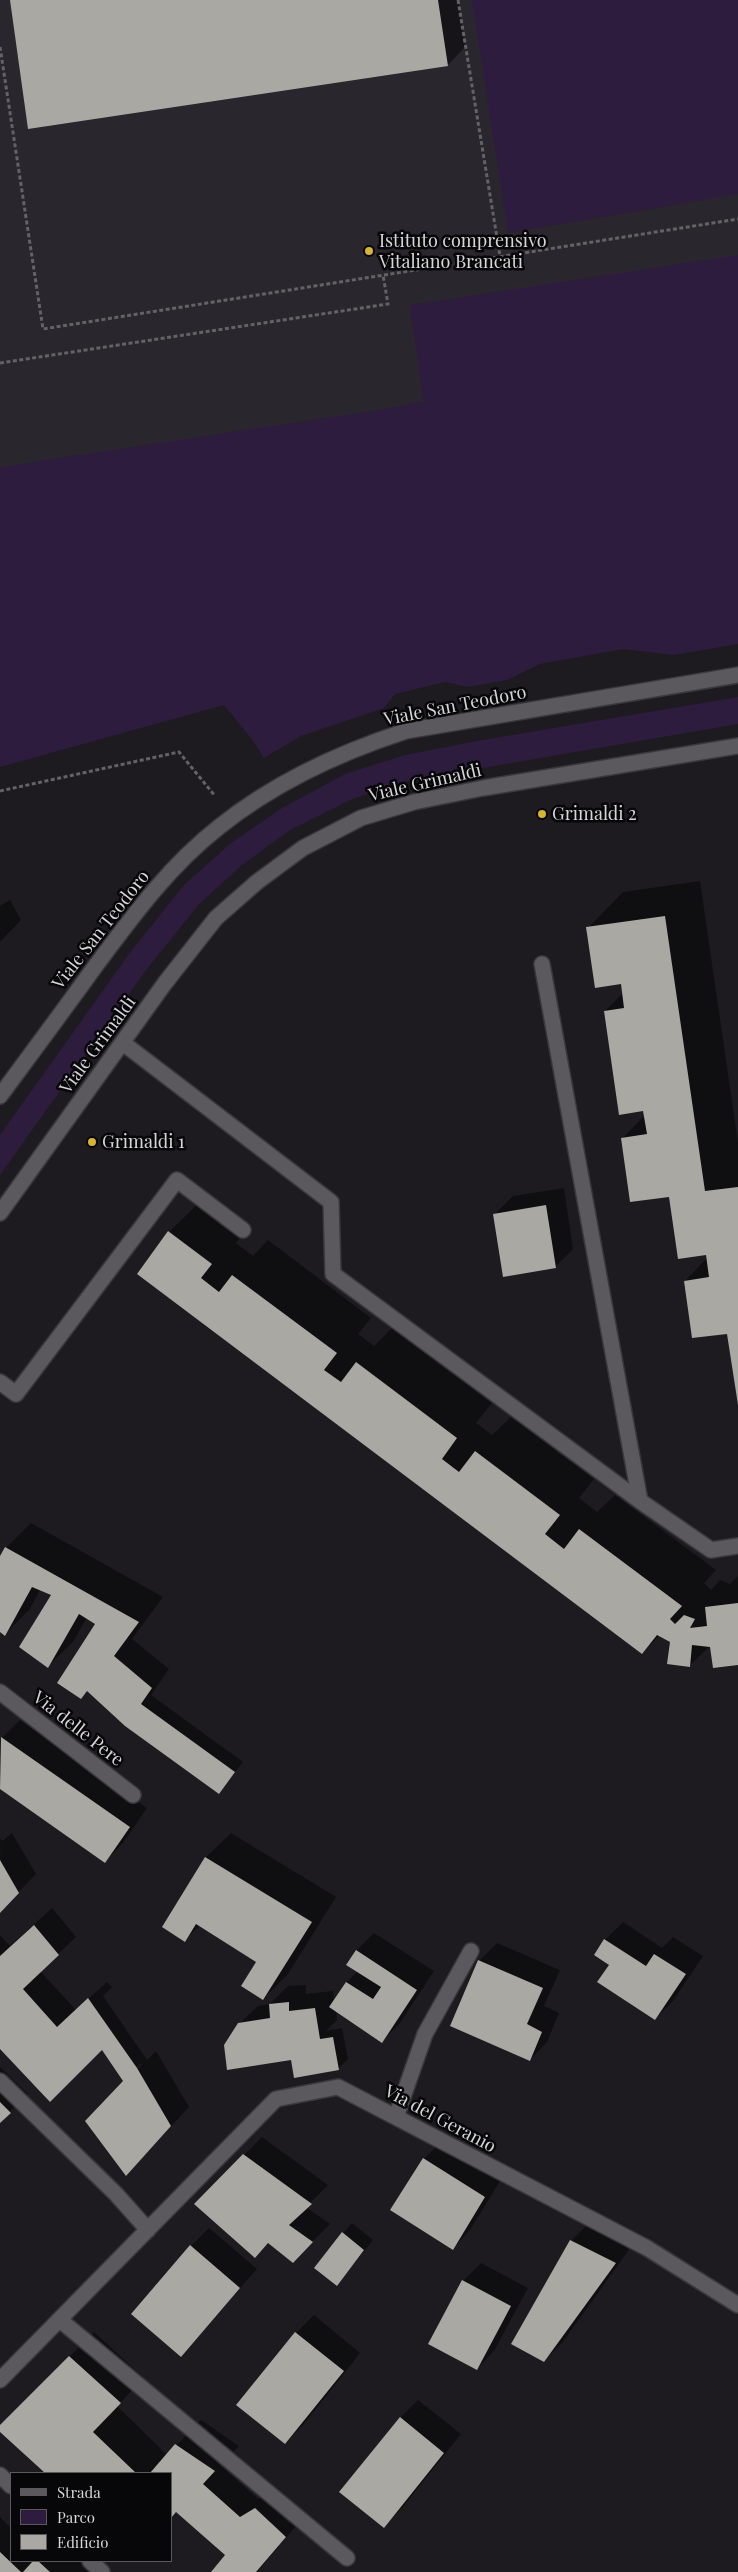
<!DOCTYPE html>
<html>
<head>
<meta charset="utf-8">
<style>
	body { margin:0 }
	#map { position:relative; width:738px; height:2572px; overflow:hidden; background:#1d1b1f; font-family:"Playfair Display",serif }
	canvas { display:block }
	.legend { position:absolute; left:10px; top:2472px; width:162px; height:90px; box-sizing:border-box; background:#070608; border:1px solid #5a595b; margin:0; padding:6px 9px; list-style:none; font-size:15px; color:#d6d5d7 }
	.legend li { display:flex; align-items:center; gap:10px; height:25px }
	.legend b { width:25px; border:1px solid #5a595b }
</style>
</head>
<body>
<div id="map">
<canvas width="738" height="2572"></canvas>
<ul class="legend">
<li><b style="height:6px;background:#5b595d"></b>Strada</li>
<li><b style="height:14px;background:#2e1c3f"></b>Parco</li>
<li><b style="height:14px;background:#a9a8a3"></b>Edificio</li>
</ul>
</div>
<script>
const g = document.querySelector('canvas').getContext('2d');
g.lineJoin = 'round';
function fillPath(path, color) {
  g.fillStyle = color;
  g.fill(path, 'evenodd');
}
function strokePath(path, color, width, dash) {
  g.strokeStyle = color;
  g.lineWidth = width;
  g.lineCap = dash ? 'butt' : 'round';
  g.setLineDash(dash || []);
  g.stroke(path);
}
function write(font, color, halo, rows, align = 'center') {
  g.font = font + ' "Playfair Display",serif';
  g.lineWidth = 5;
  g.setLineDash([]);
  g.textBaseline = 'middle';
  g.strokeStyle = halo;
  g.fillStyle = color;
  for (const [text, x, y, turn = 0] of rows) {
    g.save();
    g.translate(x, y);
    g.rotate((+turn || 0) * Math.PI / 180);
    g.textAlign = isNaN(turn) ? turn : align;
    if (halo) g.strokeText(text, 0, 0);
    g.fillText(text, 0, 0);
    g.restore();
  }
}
const built = new Path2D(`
	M0,0H738V501L0,746Z`);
const green = new Path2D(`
	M472,0H738V194L508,233Z
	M738,255V644L674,655L623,649L540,664L507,680L467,687L445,682L395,694L384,708L301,736L264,758L251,738L224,705L0,767V467L391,408L423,401L410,305Z
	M738,697V724L407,781L352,799L290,830L242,865L199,904L146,970L0,1175V1135L129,954L184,885L230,844L282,808L345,774L405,755L477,741Z`);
const shadow = new Path2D(`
	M11,0H458L465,47L448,65Z
	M700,881L738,1143V1404L728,1332L685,1281L707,1258V1253L670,1195L622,1139L645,1115L605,1011L623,993L622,983L588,928L623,892Z
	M10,900L21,920L0,942V906Z
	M564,1188L573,1249L555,1267L495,1214L513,1196Z
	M205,1197L247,1229L236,1243L253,1256L268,1240L371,1318L358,1334L374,1346L392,1328L492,1403L476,1423L492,1435L511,1417L594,1479L579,1498L597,1512L615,1495L716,1570L704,1583L711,1590L720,1580L730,1584L738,1576V1664L711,1645L689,1666L671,1641L660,1635L642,1653L138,1274L169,1232Z
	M31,1523L163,1597L132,1639L169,1669L151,1695L243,1762L219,1792L88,1690L81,1697L97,1623L87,1617L73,1642L48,1666L52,1595L40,1590L30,1609L5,1634L0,1631V1558L6,1548Z
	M20,1720L147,1808L123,1843L105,1861L0,1788V1740Z
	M12,1833L36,1874L1,1910L0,1838L2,1841Z
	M231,1833L336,1897L288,1974L263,1999L258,1962L200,1925L185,1940L164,1926L206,1857Z
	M52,1908L76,1937L40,1971L76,2010L107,1982L112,1987L103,1996L147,2060L156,2051L189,2107L127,2174L87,2122L142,2064L141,2063L124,2079L102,2048L0,2047V1935L10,1946Z
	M623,1922L662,1948L673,1937L703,1956L673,2001L655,2019L611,1964L596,1954L605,1940Z
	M374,1933L434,1971L400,2023L382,2041L336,2010L337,2020L326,2031L342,2028L348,2059L338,2069L292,2057L239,2024L258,2006L270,2004L288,1986L306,1985V1994L333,1991L334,2002L347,1982L358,1971L357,1950Z
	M497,1943L560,1970L544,2006L559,2013L547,2042L530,2060L479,1961Z
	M0,2067L28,2094L0,2121Z
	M262,2137L328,2185L306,2207L330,2224L293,2261L269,2242L255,2256L196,2204Z
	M442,2141L502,2178L470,2230L453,2248L392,2210L424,2159Z
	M352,2223L373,2240L337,2285L343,2233Z
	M589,2223L633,2244L562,2343L544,2361L571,2241Z
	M209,2228L257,2269L180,2355L191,2246Z
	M481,2263L528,2288L494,2351L477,2369L430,2343L463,2281Z
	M314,2315L360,2353L303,2425L285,2443L296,2333Z
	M94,2332L144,2378L117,2406L167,2455L201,2420L239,2446L220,2465L258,2499L274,2491L303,2518L257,2572H213L227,2555L171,2473H46L0,2430V2427Z
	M418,2400L461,2434L402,2508L384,2526L341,2492L401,2417Z
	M0,2517L11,2528V2561H90L102,2572H0Z`);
const building = new Path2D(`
	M10,0H438L448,66L28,129Z
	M665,916L705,1191L738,1187V1405L727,1334L692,1338L684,1281L709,1277L706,1255L678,1259L669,1197L630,1202L621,1138L647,1134L643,1111L619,1115L604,1011L624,1008L621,984L595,988L586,927Z
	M546,1205L556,1268L503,1277L493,1214Z
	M168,1231L212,1264L201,1278L219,1292L232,1275L337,1353L324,1370L341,1382L356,1362L457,1438L442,1459L459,1472L475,1451L560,1515L545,1534L564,1549L579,1529L682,1606L670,1619L675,1624L684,1615L695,1619L690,1628L707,1626L705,1607L738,1603V1665L713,1668L710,1647L692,1645L690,1667L667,1664L670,1642L657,1635L642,1654L137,1274Z
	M5,1547L139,1622L114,1656L152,1688L141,1704L235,1772L219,1794L125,1726L87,1691L81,1699L57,1683L95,1624L79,1614L48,1668L19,1647L51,1595L32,1587L5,1636L0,1632V1556Z
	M1,1737L130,1827L105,1863L0,1789Z
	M205,1857L312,1922L263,2000L241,1986L256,1962L196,1924L185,1942L162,1927Z
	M0,1860L19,1893L0,1913Z
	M34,1925L59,1955L23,1989L57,2027L88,1998L137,2068L171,2126L126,2176L85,2121L123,2081L102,2050L50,2102L0,2049V1956Z
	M604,1939L646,1966L654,1954L686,1974L655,2020L597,1982L609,1965L594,1955Z
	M356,1950L417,1990L382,2043L329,2007L346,1982L373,1999L381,1987L346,1965Z
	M478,1960L543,1988L527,2024L542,2032L530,2061L450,2026Z
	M289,2002V2011L315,2008L320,2039L333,2037L339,2070L294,2078L291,2060L227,2070L224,2045L238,2023L270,2018L269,2004Z
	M0,2102L11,2113L0,2123Z
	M243,2154L312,2204L289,2225L313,2242L293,2263L268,2243L255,2258L194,2204Z
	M423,2158L485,2197L453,2250L390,2210Z
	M342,2232L364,2250L337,2286L314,2268Z
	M570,2240L616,2263L544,2362L511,2344Z
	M190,2245L240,2288L181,2357L131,2314Z
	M462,2280L511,2306L477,2370L428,2344Z
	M295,2332L344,2371L285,2444L236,2405Z
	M69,2356L121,2403L93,2432L136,2473H45L0,2432V2425Z
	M400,2417L444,2453L384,2528L339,2492Z
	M175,2444L215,2471L203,2484L240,2517L255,2508L286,2537L256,2572H211L225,2555L176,2512L171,2518V2473H150Z
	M0,2552L21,2572H0Z
	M33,2561H38L50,2572H23Z`);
const path = new Path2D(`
	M458,0L500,256
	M0,47L43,329L738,219
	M0,363L388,304L383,275
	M0,791L179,752L215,796`);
const service = new Path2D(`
	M542,964L640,1501
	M123,1043L331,1202L333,1274L640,1501L711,1550L738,1546
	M0,1382L16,1394L177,1180L243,1230`);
const minor = new Path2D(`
	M0,1692L133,1795
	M0,2081L116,2194L148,2230
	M396,2117L425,2034L471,1951
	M60,2320L347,2558
	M0,2380L276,2099L338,2087L647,2248L738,2305
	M0,2475L11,2486
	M90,2561L102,2572`);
const secondary = new Path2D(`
	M0,1096C31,1054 63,1011 94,968C132,917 169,866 219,827C275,782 338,753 406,731L738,675
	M0,1213L165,983L216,918L257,882L303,848L361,818L414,802L483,788L738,746`);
const markers = [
	[369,251,5,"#d8b434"],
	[542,814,5,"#d8b434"],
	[92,1142,5,"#d8b434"]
];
const poiNames = [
	["Istituto comprensivo",379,241],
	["Vitaliano Brancati",379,262],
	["Grimaldi 2",552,814],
	["Grimaldi 1",102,1142]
];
const streetNames = [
	["Viale San Teodoro",455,706,-11],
	["Viale Grimaldi",425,783,-13],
	["Viale San Teodoro",101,930,-52],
	["Viale Grimaldi",98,1045,-54],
	["Via delle Pere",78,1729,38],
	["Via del Geranio",440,2119,28]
];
fillPath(built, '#2a262d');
fillPath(green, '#2e1c3f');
fillPath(shadow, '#0007');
fillPath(building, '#a9a8a3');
strokePath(service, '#39383a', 18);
strokePath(minor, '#39383a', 18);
strokePath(secondary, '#39383a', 18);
strokePath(path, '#646265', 3, [4, 2.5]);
strokePath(service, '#5b595d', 15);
strokePath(minor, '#5b595d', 15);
strokePath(secondary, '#5b595d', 15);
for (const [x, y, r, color] of markers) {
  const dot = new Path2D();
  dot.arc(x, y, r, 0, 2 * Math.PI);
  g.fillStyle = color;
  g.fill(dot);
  strokePath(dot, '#070608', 2);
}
write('18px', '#d6d5d7', '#070608', poiNames, 'left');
write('18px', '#d6d5d7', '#070608', streetNames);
</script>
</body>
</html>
